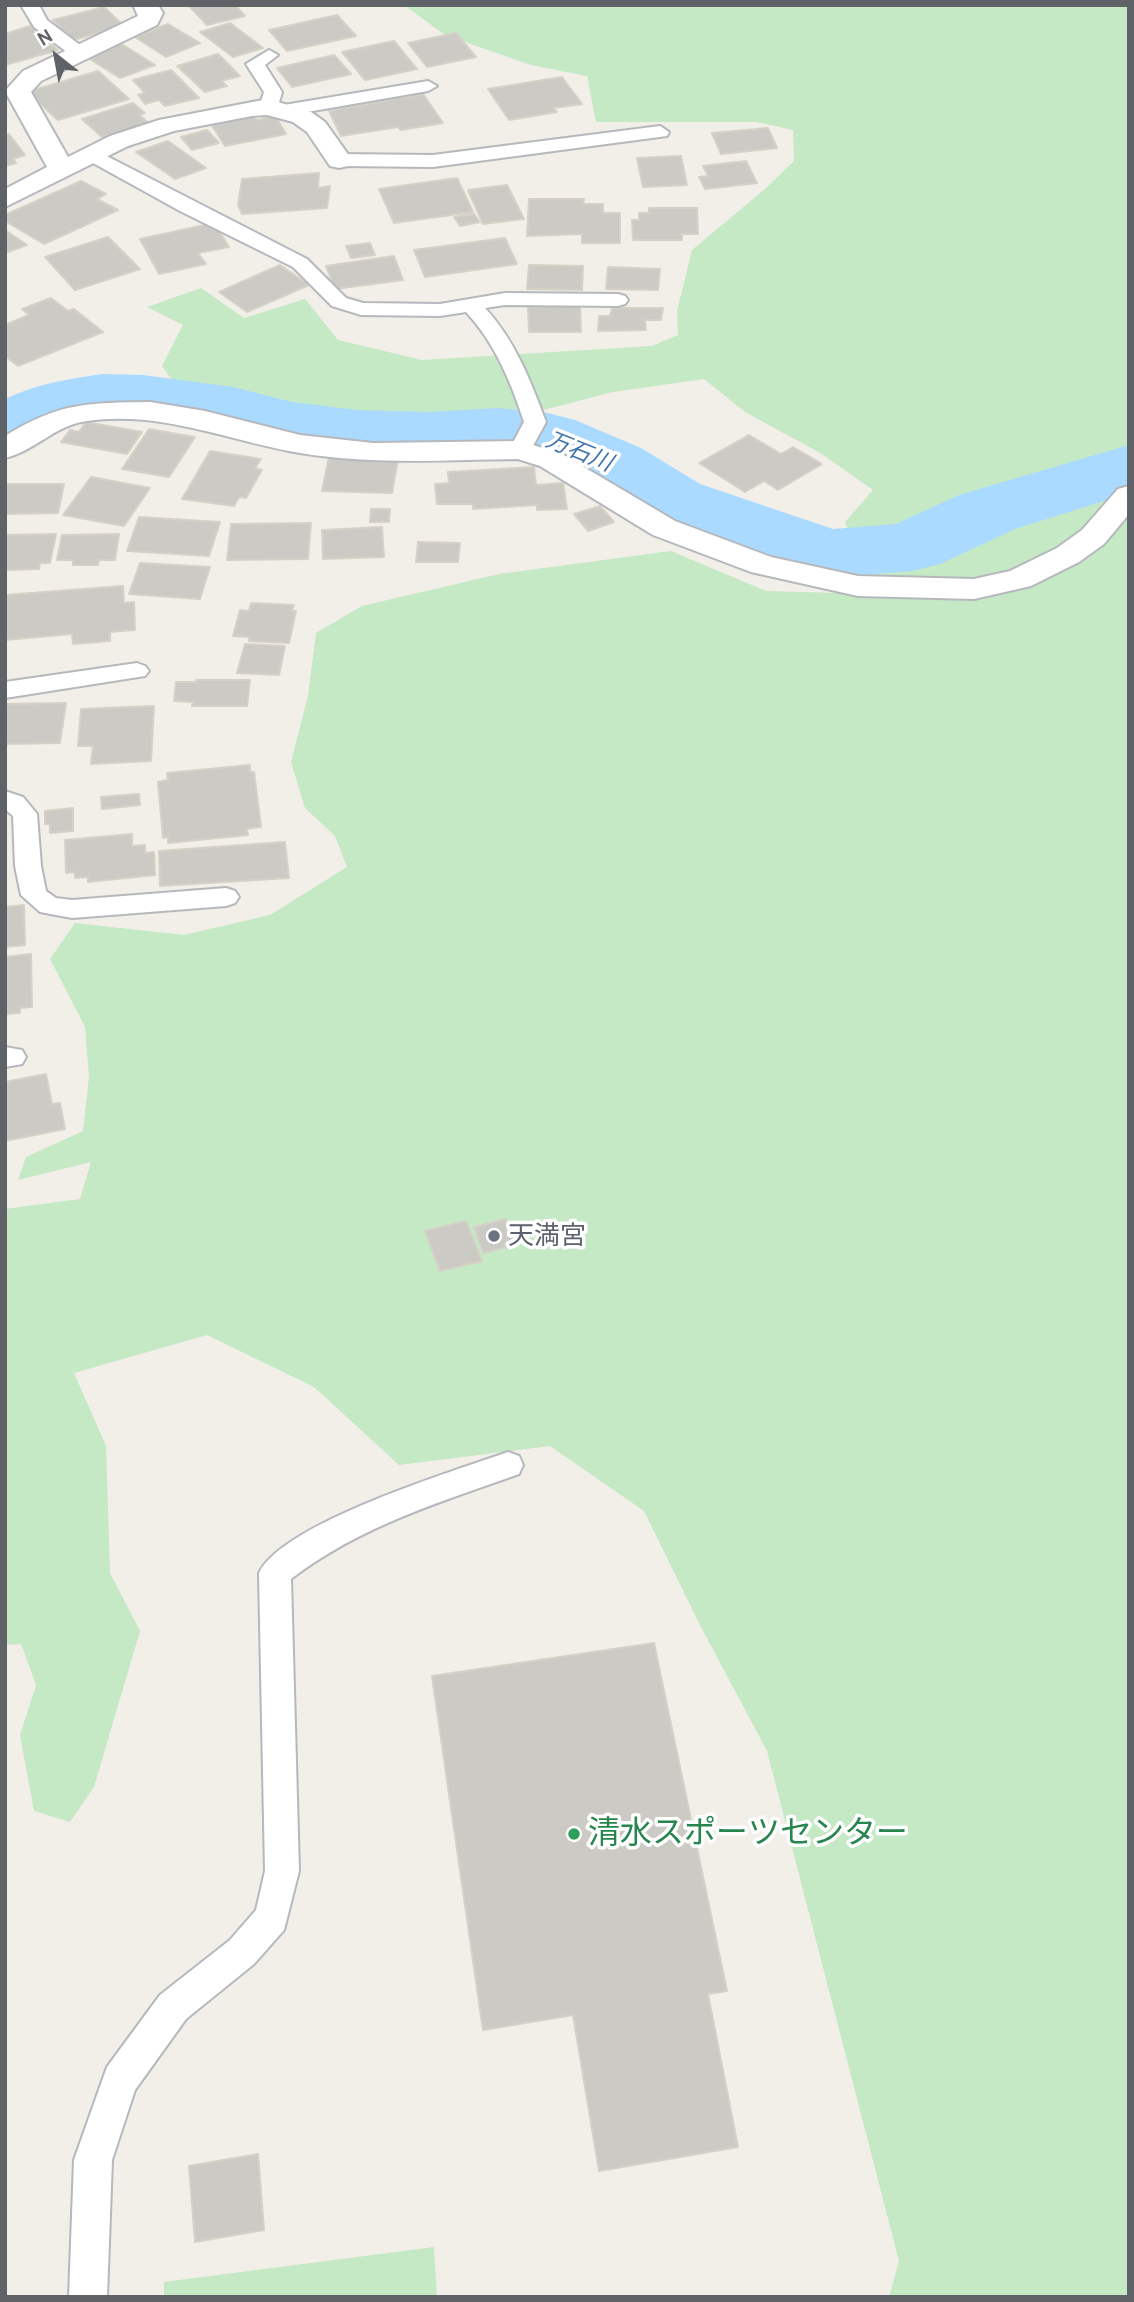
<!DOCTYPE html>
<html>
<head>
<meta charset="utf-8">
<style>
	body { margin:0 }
	#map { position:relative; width:1134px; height:2302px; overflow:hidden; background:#f1efe8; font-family:Cabin,sans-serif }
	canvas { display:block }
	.frame { position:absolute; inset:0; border:7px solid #5f6368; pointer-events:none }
	.north { position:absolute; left:21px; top:21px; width:70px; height:70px; -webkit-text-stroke:5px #fff; paint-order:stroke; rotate:329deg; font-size:19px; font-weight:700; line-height:28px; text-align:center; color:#5f6368 }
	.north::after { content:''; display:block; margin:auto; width:24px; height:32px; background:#5f6368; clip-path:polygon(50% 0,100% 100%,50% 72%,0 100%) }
</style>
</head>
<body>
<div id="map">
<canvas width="1134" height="2302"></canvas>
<div class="frame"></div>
<div class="north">N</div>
</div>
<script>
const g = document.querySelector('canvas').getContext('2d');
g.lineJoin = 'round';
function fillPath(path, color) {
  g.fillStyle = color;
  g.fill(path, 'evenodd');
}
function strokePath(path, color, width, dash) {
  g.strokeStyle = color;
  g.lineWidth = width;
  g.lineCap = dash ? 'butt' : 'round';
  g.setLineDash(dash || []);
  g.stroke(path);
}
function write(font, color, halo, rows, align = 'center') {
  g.font = font + ' Cabin,"Noto Sans JP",sans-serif';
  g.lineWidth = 7;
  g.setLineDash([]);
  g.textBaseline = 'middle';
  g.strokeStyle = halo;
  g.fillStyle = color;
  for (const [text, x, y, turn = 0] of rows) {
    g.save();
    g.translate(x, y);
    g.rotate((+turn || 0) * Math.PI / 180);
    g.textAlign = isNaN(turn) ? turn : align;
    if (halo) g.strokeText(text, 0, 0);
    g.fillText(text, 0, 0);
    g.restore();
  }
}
const green = new Path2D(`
	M404,5H1129V2297H889L899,2261L767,1751L701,1627L644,1511L550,1446L399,1465L314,1387L207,1335L74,1373L106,1446L110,1573L140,1631L94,1787L70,1822L34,1811L20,1735L36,1685L21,1644L5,1645V1209L80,1199L91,1162L18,1180L26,1157L83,1131L89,1077L85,1027L50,959L75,923L184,935L270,915L347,867L335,836L305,808L291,762L308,696L316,633L362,606L499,574L671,551L766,591L873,594L845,522L873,490L822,454L745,412L704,379L613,392L512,418L415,427L284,418L185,398L162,366L183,325L147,307L201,288L244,318L305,299L338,340L422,360L652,346L678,335L677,311L692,250L765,189L794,161L793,130L757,122H596L587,76L531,65L445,35Z
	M434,2247L437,2297H164V2282Z`);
const river = new Path2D(`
	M102,374L143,375L233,387L292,402L357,410L428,412L498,408L548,413L575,420L641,448L700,484L833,529L896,524L959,495L1129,445V493L1015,529L940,564L912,571L827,578L799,571L644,518L587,480L533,457L498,454L428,458L357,456L290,448L229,432L143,421L102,420L77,423L32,445L5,452V399C37,384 67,379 102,374Z`);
const building = new Path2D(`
	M188,5H235L245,16L207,25Z
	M104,7L124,26L73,40L53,20Z
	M337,15L356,36L287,51L269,30Z
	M230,23L263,48L233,57L200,32Z
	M168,24L200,43L166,57L135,37Z
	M30,26L58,50L5,65V34Z
	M456,33L476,57L427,67L408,43Z
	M394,41L417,69L365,80L342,52Z
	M120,43L155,65L120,78L85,56Z
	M218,54L240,76L221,81L227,86L205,92L177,66Z
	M334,55L351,74L292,87L277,68Z
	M171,70L199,98L165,106L159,100L145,104L138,95L145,93L133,80Z
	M98,71L129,99L58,120L27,92Z
	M562,77L582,104L553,108L557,112L509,120L488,89Z
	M423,94L443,123L401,130L398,127L341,136L329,111Z
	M133,103L145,113L139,115L149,123L102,137L82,119Z
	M252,115L257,120L275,116L286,134L225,146L211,124Z
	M768,128L777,148L721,154L712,133Z
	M207,130L219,143L192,150L181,137Z
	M9,134L25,155L13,159L16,163L5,166V135Z
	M168,141L206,168L175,179L136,152Z
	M681,156L687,185L643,187L637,158Z
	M746,161L757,183L705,189L699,177L708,176L703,166Z
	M319,173L318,188L330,186L327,208L242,214L238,205L242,179Z
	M457,178L473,212L394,223L379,189Z
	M81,181L106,194L97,199L118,210L44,244L5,221V215Z
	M507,185L524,219L483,224L468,190Z
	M529,199H584L583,204H603V213H620V243H582V234L527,236Z
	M649,208H697L698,234H682V240H633L632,220H639V213H649Z
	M474,214L480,222L460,226L454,217Z
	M214,223L229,247L198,253L206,264L159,274L140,239Z
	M5,230L27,245L5,253Z
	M108,237L140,269L75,290L45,257Z
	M505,238L517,264L425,277L414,250Z
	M370,243L375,255L351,258L346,246Z
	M394,256L403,280L335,289L326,266Z
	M280,265L309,285L247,312L219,292Z
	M529,265L583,266L582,290L527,289Z
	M608,267L660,269L658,290L606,289Z
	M51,298L68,311L74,309L103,332L18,366L5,356V325L29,315L22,309Z
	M580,306L581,332H529L528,307Z
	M612,308H663L661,320H645L646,330L598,331L599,316H610Z
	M86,422L142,432L127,454L61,442L70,430L79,432Z
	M149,429L195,437L169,477L122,469Z
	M749,435L781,454L793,447L822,464L778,490L764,481L745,492L699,463Z
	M210,451L261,459L255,468L262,470L246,498L239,497L234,506L182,499Z
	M329,457L398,459L392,493L322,491Z
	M534,467L536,485L563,483L567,509L537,510V505L473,509V504H437L435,484L449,483L448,472Z
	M91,477L150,488L124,526L63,515Z
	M5,484H64L58,513L5,514Z
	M600,506L614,522L588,531L574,514Z
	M371,509H390L389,522H370Z
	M139,517L220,522L209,556L127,551Z
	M311,523L308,559L227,560L231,524Z
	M382,527L384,557L323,559L322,530Z
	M56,534L50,563H40L39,569L5,570V535Z
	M119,534L115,560H99L98,565H73V560H57L62,535Z
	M418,542L460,543L458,562H416Z
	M140,563L210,567L200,599L129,594Z
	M123,586L124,603L134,602L135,630L110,632V641L73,644L72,634L5,640V595Z
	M251,603L294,605L292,611H296L289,643L249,641V637L233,636L240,610L249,611Z
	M245,644L285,646L279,675L237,673Z
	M196,680H250L247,706H192L193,702L174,701L176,682H196Z
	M66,703L60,743L5,744V704Z
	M154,706L151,761L91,764L93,746H78L81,709Z
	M250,765V772H254L261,827L247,829L248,835L168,843V837L163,838L158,782L168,780L167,773Z
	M139,794L140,805L102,809L101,797Z
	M73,808V831L50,833V824H45V811Z
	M132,834V846L145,845V853L154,852L155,875L88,882V877L75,878V872L66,873L65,840Z
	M285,842L289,878L160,886L159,851Z
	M24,905L25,945L5,947V907Z
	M31,954L32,1007L20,1008V1013L5,1014V957Z
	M46,1074L52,1104L60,1103L65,1129L5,1141V1082Z
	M506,1219L515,1245L483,1253L474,1227Z
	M466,1221L482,1261L440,1271L425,1231Z
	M654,1643L727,1991L708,1994L738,2147L599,2171L573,2015L483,2030L432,1676Z
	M258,2154L264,2230L195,2242L189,2166Z`);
const service = new Path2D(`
	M21,5H39L47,20L84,48L87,52L84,56H72L34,27Z
	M269,50L278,55L265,65L282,92L278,106L428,81L437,86L428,91L284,116L275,110L268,113L259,107L264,92L246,64Z
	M660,126L669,132L667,136L433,167L339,166L330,160L339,154L433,155Z
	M91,148L307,259L346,298L363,303L440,304L505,293L618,294L625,296L628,300L625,304L618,306L505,305L485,308C515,340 531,382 546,422L528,455H512L509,450L524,422C511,382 495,343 466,312L440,316L361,315L332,306L293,267L180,211L84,158L82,154Z
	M137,663L145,666L149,671L145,676L5,698V682Z
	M5,791L23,797L37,814L41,866L46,891L56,898L72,900L226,888L235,891L239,897L235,903L226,906L72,918L40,912L21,895L15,866L13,816L5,809Z
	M5,1047L22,1050L26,1057L22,1064L5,1067Z
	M508,1452L519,1456L523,1465L519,1474C440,1502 358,1527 291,1579L299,1871L284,1930L254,1964L186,2019L135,2090L112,2160L107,2297H69L74,2160L107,2067L160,1995L230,1940L256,1910L265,1871L259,1573C283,1523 454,1471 508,1452Z`);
const minor = new Path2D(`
	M133,5H158L163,13L157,25L41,81L31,92L68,157L110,136L159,120L268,99L311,112L325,122L352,160L348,166L339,168L330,166L307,132L293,122L267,115L252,116L174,131L128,146L5,207V189L47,167L5,91L23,71L138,16Z
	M150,402L205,411L300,435L373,443L520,441L562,454L675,521L771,557L858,576L974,579L1010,571L1057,548L1082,530L1118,489L1129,486V514L1104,544L1079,562L1031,586L974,599L858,596L751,572L653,535L540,466L518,459C445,460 372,465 300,453C229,441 161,410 87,421C55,425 35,451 5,458V436C60,402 88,403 150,402Z`);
const markers = [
	[494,1236,7,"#6b7280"],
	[574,1834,7,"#2e9e5b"]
];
const farWaternames = [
	["万石川",579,452,22]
];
const worshipNames = [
	["天満宮",508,1236]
];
const nearLeisurenames = [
	["清水スポーツセンター",588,1834]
];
fillPath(green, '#c5e8c5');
fillPath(river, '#aadaff');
fillPath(building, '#cccac5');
strokePath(building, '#d6d1c6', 2);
strokePath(service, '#b5b8bc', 4);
strokePath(minor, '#b5b8bc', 4);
fillPath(service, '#fff');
fillPath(minor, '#fff');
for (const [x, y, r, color] of markers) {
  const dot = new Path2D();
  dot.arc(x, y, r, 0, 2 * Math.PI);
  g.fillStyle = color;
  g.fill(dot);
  strokePath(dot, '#fff', 2.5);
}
write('italic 23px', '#4174aa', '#fff', farWaternames);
write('26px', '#5b616d', '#fff', worshipNames, 'left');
write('32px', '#27864d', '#fff', nearLeisurenames, 'left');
</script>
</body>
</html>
